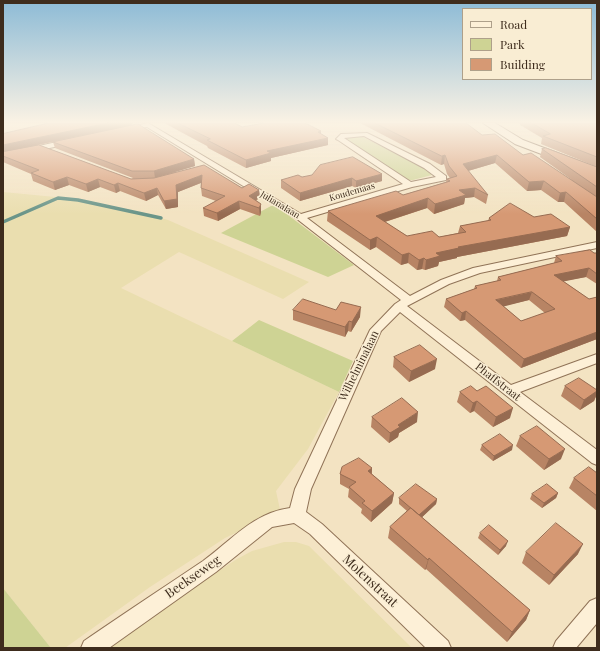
<!DOCTYPE html>
<html>
<head>
<meta charset="utf-8">
<style>
	body { margin:0 }
	#map { position:relative; width:600px; height:651px; overflow:hidden; background:#f3e3c2; font-family:"Playfair Display",serif }
	canvas { display:block }
	.frame { position:absolute; inset:0; border:4px solid #3e2c1d; pointer-events:none }
	.legend { position:absolute; left:462px; top:8px; width:130px; height:72px; box-sizing:border-box; background:#f9edd3; border:1px solid #aea08a; margin:0; padding:5px 7px; list-style:none; font-size:12px; color:#3e2c1d }
	.legend li { display:flex; align-items:center; gap:8px; height:20px }
	.legend b { width:20px; border:1px solid #aea08a }
</style>
</head>
<body>
<div id="map">
<canvas width="600" height="651"></canvas>
<div class="frame"></div>
<ul class="legend">
<li><b style="height:5px;background:#fdf0d7"></b>Road</li>
<li><b style="height:11px;background:#ced394"></b>Park</li>
<li><b style="height:11px;background:#d69974"></b>Building</li>
</ul>
</div>
<script>
const g = document.querySelector('canvas').getContext('2d');
g.lineJoin = 'round';
function fillPath(path, color) {
  g.fillStyle = color;
  g.fill(path, 'evenodd');
}
function strokePath(path, color, width, dash) {
  g.strokeStyle = color;
  g.lineWidth = width;
  g.lineCap = dash ? 'butt' : 'round';
  g.setLineDash(dash || []);
  g.stroke(path);
}
function write(font, color, halo, rows, align = 'center') {
  g.font = font + ' "Playfair Display",serif';
  g.lineWidth = 3;
  g.setLineDash([]);
  g.textBaseline = 'middle';
  g.strokeStyle = halo;
  g.fillStyle = color;
  for (const [text, x, y, turn = 0] of rows) {
    g.save();
    g.translate(x, y);
    g.rotate((+turn || 0) * Math.PI / 180);
    g.textAlign = isNaN(turn) ? turn : align;
    if (halo) g.strokeText(text, 0, 0);
    g.fillText(text, 0, 0);
    g.restore();
  }
}
const farmland = new Path2D(`
	M3,192L66,198L154,216L168,220L309,282L283,299L179,252L121,288L339,392L308,449L276,491L282,519L244,529L225,538L150,587L65,648H51L3,588Z
	M284,542H296L309,546L412,648H100L237,559L252,551Z`);
const green = new Path2D(`
	M361,136L426,169L432,175L413,180H407L343,138Z
	M271,206H274L284,212L354,265L328,277L221,233Z
	M259,320L353,361L339,392L232,341Z
	M3,588L51,648H3Z`);
const stream = new Path2D(`
	M3,222L58,198L78,200L161,218`);
const street = new Path2D(`
	M148,123L301,214L403,184L338,140L336,139L341,134L367,133L430,164L446,176V180L412,187L307,218L410,296L441,280L473,268L597,242V248L480,273L449,284L407,306L511,385L597,354V363L520,392L597,450V465L592,463L400,312L381,331L311,489L306,512L322,524L448,641L451,648H426L310,534L294,523L272,527L216,572L109,648H81L84,641C123,614 163,588 203,561C232,540 253,513 290,508L295,489L370,330L395,304L401,300L297,219L147,127L125,131L122,129ZM364,136L424,168L436,177L411,182L344,138Z
	M70,139L74,141L73,143L3,158V154Z
	M597,598V623L576,648H553L556,641L590,601Z`);
const secondary = new Path2D(`
	M483,123H495L523,140L597,168V175L515,144Z`);
const wall = new Path2D(`
	M44,123H133L131,125L194,159L195,166L175,172L242,188L259,190L260,198L256,200L261,204V212L260,216L240,209L218,221L204,216L203,208L216,201L202,196L201,188V183L178,192V207L166,209L158,195L146,201L120,191L116,193L100,187L88,192L69,185L55,190L33,181L31,174L3,162V134L46,124ZM53,142L55,148L133,178L131,179L39,145Z
	M164,123H235L242,127L321,134L328,138V145L271,158V161L246,168L208,148L207,146Z
	M360,123H466L482,135L572,180L540,157L542,149L597,167V232L564,202H558L541,190L527,191L495,163L468,171L488,195L486,204L474,197L465,198L464,204L434,214L427,208L385,222L407,236L439,237L458,233L460,226L488,221L489,218L534,217L570,227L567,236L457,257V258L439,262L438,266L425,270L422,269L417,270L408,263L401,265L376,247L370,250L327,221L328,211L403,195L446,182L447,179L450,178L447,174L444,164L441,165Z
	M519,123H597V167L541,144L542,138L520,125V124Z
	M382,174V181L356,188L352,186L300,201L281,188V180L302,177Z
	M594,253H597V284L586,277L563,281L589,299L597,297V339L521,368L465,320L460,321L444,307L446,299L474,289L475,286L497,281L498,277L554,263L556,256ZM529,300L545,313L521,321L503,306Z
	M293,310H336L360,317L351,332L348,331L345,337L293,320Z
	M394,357L435,369L409,382L393,367Z
	M565,386L597,390V394L594,401L580,410L561,396Z
	M460,392L510,418L493,427L474,411L470,413L457,402Z
	M372,417L417,422L399,433L398,437L389,443L371,427Z
	M520,436L561,459L544,470L516,446Z
	M482,445L512,450L493,461L480,450Z
	M372,468V474L394,493L392,503L371,522L361,513L362,509L348,497L349,489L340,484V474Z
	M597,473V511L569,488L574,478Z
	M558,493L556,498L542,508L530,499L532,494Z
	M399,498L437,499L436,504L422,517L530,610L526,620L507,642L426,569L425,570L388,538L390,527L407,511L399,504Z
	M480,533L506,546L498,555L478,538Z
	M526,552L578,554L549,585L522,563Z`);
const shadedWall = new Path2D(`
	M108,123H133L131,125L3,152V145Z
	M321,131V139L328,138V145L271,158V161L246,168V160L267,151Z
	M445,155L444,164L441,165L442,156Z
	M497,155L495,163L461,173L463,164Z
	M194,159L195,166L155,178L154,171Z
	M382,174V181L356,188V181Z
	M202,175L203,182L178,192V207L166,209L164,201L176,185Z
	M67,177L69,185L55,190L53,182Z
	M352,178V186L300,201V193Z
	M98,179L100,187L88,192L86,184Z
	M544,181L541,190L527,191L529,182Z
	M118,183L120,191L116,193L114,185Z
	M157,188L158,195L146,201L144,193Z
	M475,188L474,197L465,198L464,204L434,214L435,204L459,190Z
	M259,190L260,198L249,204V196Z
	M566,192L564,202H558L560,193Z
	M428,198L427,208L375,225L376,216Z
	M239,201L240,209L218,221L217,213Z
	M261,204V212L260,216L259,208Z
	M570,227L567,236L457,257V258L439,262L438,266L425,270L426,260L436,253L458,247Z
	M377,237L376,247L370,250V240Z
	M409,253L408,263L401,265L402,255Z
	M424,258L422,269L417,270L419,260Z
	M589,268L586,277L551,284L554,275Z
	M532,292L529,300L494,309L496,300Z
	M361,307L360,317L351,332L352,322Z
	M466,311L465,320L460,321L462,313Z
	M349,321L348,331L345,337V327Z
	M597,332V339L521,368L524,359Z
	M437,359L435,369L409,382L411,371Z
	M597,391V394L594,401L580,410L584,400Z
	M477,401L474,411L470,413L473,403Z
	M513,408L510,418L493,427L496,417Z
	M418,412L417,422L399,433L398,437L389,443L390,433L398,425Z
	M513,445L512,450L493,461L494,456Z
	M565,449L561,459L544,470L549,459Z
	M372,468L371,479L368,471Z
	M394,493L392,503L371,522L372,511Z
	M558,493L556,498L542,508L544,503Z
	M437,499L436,504L418,521L419,515Z
	M508,541L506,546L498,555L500,550Z
	M583,544L578,554L549,585L554,575Z
	M429,558L426,569L425,570L428,560Z
	M530,610L526,620L507,642L512,632Z`);
const building = new Path2D(`
	M49,123H108L3,145V134Z
	M178,123H235L242,127L264,123H305L321,131L318,132L328,138L267,151L271,153L246,160L207,140L210,139Z
	M375,123H466L482,135L495,134L523,155L531,153L597,197V219L566,192L560,193L544,181L529,182L497,155L463,164L488,195L475,188L459,190L466,195L435,204L428,198L376,216L407,236L432,231L439,237L466,232L460,226L491,220L489,218L510,203L534,217L551,214L570,227L458,247L459,248L436,253L440,256L426,260L424,258L419,260L409,253L402,255L377,237L370,240L328,211L396,191L403,195L447,182L450,181L447,179L457,176L449,166L445,155L442,156Z
	M532,123H597V157L543,136L550,134Z
	M138,124L194,159L154,171H132L53,142Z
	M39,145L131,179L154,178L204,165L242,188L249,184L259,190L249,196L261,204L259,208L239,201L217,213L203,208L225,196L201,188L202,175L176,185L177,199L164,201L157,188L144,193L118,183L114,185L98,179L86,184L67,177L53,182L31,173L39,170L3,156V152Z
	M546,148L597,167V187L542,149Z
	M353,157L382,174L356,181L352,178L300,193L281,180L298,175L302,177L312,175L320,165Z
	M590,250L594,253H597V274L589,268L554,275L589,299L597,297V332L524,359L466,311L462,313L446,299L477,288L475,286L501,280L498,277L562,261L556,256ZM532,292L555,309L521,321L496,300Z
	M303,299L336,310L341,302L361,307L352,322L349,321L345,327L293,310Z
	M420,345L437,359L411,371L394,357Z
	M579,378L597,390V391L584,400L565,386Z
	M471,386L477,391L486,386L513,408L496,417L477,401L473,403L460,392Z
	M402,398L418,412L398,425L400,427L390,433L372,417Z
	M537,426L565,449L549,459L520,436Z
	M500,434L513,445L494,456L482,445Z
	M359,458L372,468L368,471L394,493L372,511L362,503L365,501L349,487L356,482L340,474L342,467Z
	M589,467L597,473V496L574,478Z
	M416,484L437,499L419,515L399,498Z
	M547,484L558,493L544,503L532,494Z
	M411,508L530,610L512,632L429,558L428,560L390,527Z
	M556,523L583,544L554,575L526,552Z
	M489,525L508,541L500,550L480,533Z`);
const farStreetnames = [
	["Koudemaas",352,192,-16],
	["Julianalaan",280,205,31]
];
const streetNames = [
	["Wilhelminalaan",359,366,-64],
	["Phaffstraat",498,382,38]
];
const nearStreetnames = [
	["Beekseweg",193,577,-35],
	["Molenstraat",370,581,43]
];
fillPath(farmland, '#eadeaf');
fillPath(green, '#ced394');
strokePath(stream, '#6a9589', 3.5);
strokePath(street, '#907357', 2);
strokePath(secondary, '#72543a', 2);
fillPath(street, '#fdf0d7');
fillPath(secondary, '#fdf0d7');
fillPath(wall, '#b88464');
fillPath(shadedWall, '#966b51');
fillPath(building, '#d69974');
strokePath(building, '#966b51', 1);
const sky = g.createLinearGradient(0, 0, 0, 214);
sky.addColorStop(0, '#8dbbd6');
sky.addColorStop(0.57, '#faf2e4');
sky.addColorStop(1, '#faf2e400');
g.fillStyle = sky;
g.fillRect(0, 0, 600, 214);
write('9px', '#3e2c1d', '#f9edd3', farStreetnames);
write('11px', '#3e2c1d', '#f9edd3', streetNames);
write('13px', '#3e2c1d', '#f9edd3', nearStreetnames);
</script>
</body>
</html>
